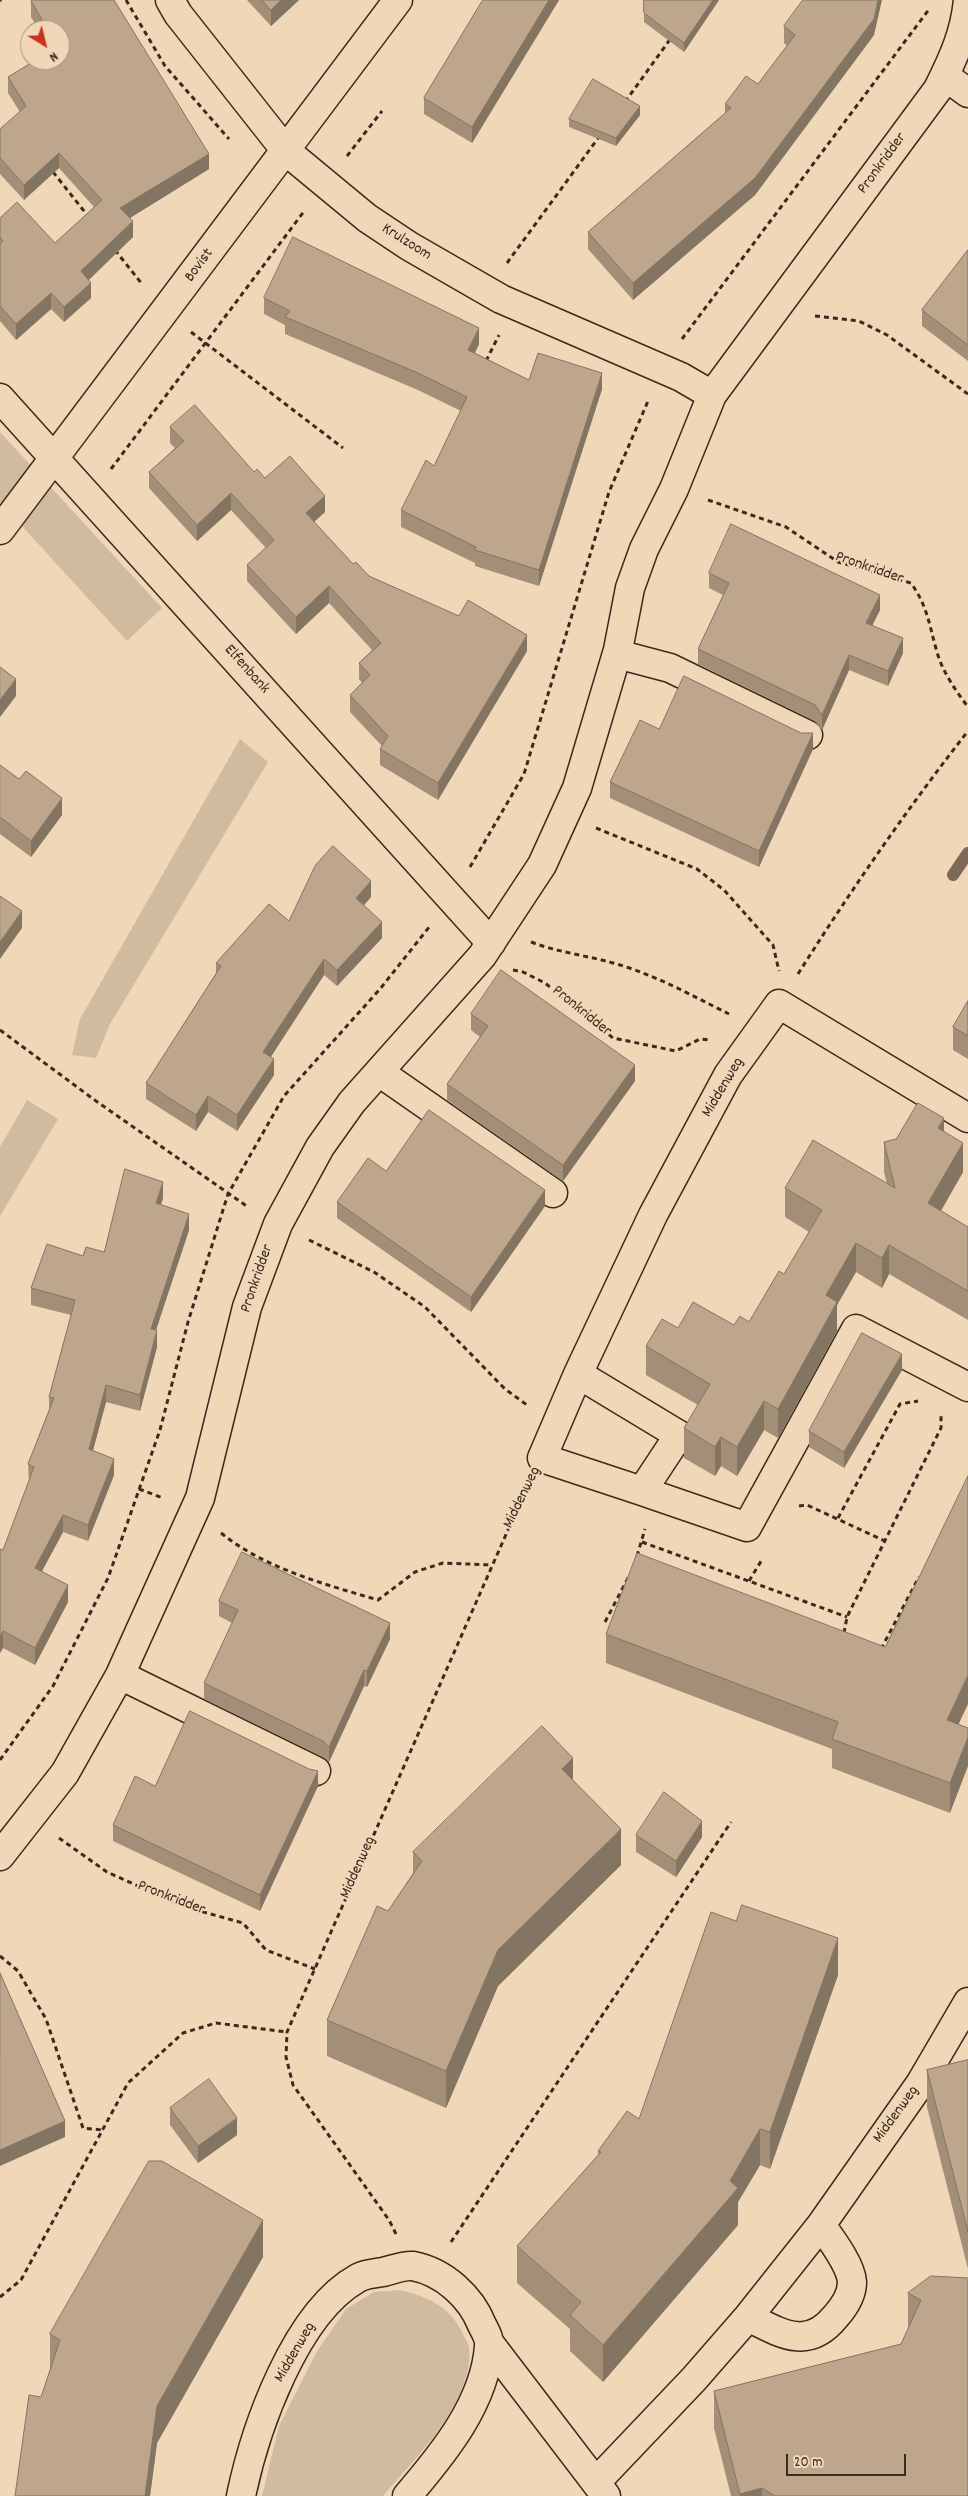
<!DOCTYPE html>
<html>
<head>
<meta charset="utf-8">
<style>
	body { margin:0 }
	#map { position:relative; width:968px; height:2496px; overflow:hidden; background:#efd7b7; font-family:Dekko,sans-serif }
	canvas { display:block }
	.north { position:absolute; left:20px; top:20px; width:50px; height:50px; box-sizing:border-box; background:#efd7b7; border:1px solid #a7927a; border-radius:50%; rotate:144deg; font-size:14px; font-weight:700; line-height:20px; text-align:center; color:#3b2a1e }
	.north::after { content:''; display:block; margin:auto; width:18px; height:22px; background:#c8321e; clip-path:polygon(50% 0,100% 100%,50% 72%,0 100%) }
	.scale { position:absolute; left:786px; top:2454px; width:120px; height:22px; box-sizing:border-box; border:2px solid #3b2a1e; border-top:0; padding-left:6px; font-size:15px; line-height:18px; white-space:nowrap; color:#3b2a1e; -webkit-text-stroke:4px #efd7b7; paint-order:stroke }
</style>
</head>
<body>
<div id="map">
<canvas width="968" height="2496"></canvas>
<div class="north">N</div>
<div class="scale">20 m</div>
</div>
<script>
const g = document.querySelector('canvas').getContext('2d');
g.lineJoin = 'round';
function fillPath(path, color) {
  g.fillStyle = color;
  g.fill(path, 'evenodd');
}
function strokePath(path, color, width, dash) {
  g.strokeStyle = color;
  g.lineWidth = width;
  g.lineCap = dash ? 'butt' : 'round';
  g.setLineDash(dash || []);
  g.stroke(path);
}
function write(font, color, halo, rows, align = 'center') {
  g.font = font + ' Dekko,sans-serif';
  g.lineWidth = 4.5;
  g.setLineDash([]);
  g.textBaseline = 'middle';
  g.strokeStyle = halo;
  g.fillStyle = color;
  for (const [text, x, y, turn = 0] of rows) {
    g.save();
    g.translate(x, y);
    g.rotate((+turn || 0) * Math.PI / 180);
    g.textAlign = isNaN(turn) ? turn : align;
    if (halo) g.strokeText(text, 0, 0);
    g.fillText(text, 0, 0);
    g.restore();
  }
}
const green = new Path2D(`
	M0,432L162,608L127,641L0,502Z
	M240,739L268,762L110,1024L96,1058L72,1055L80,1019Z
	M27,1100L58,1119L0,1216V1147Z
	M400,2290C427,2297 447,2304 461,2330C463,2335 468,2342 469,2347C475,2400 415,2459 383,2496H262L279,2426L316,2353L346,2309L374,2292Z`);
const stream = new Path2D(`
	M953,875L968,853`);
const path = new Path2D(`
	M126,0L165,66L229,139
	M0,1L1,0
	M625,102L671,38
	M347,156L382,111
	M53,172L88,216
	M115,250L142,284
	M507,263L599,137
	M815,316L859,321L887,335L968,394
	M191,332L343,448
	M682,339L930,8
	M486,361L499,335
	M111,469L305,210
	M708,500L786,527L838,562L911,583C928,607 929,625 937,652C942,671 956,691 968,707
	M596,828L697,869L724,890L773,945L779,971
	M470,867L524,774L609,492L648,401
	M531,942C560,953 591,956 620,965C659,977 693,996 729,1014
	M513,970L523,972L545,983L613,1038L676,1051L700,1039L710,1040
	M798,974C851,890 907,809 968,731
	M0,1030L96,1101L248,1207
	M309,1240L374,1272L425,1307L505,1389L527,1405
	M139,1489L163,1498
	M799,1506L807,1505L885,1541
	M838,1518L900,1404L918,1401
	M221,1533C266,1569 324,1584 378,1600L415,1572L443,1563L492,1565
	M642,1542L847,1617
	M637,1556L645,1529
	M749,1581L763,1558
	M605,1622L629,1576
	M844,1633L847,1617L941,1428V1413
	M881,1649L919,1577
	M0,1760L53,1686L108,1578L160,1430L188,1322L228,1194L284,1096L380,989L430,926
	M59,1838L107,1872L182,1906L243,1923L266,1950L315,1969
	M0,1956L18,1971L46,2019L83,2128L102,2130
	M396,2234L389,2220L293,2085L286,2057L287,2032L526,1489
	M451,2242L731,1822
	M0,2297L21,2280L128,2083L183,2033L216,2023L287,2032`);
const minor = new Path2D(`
	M170,0L178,14L286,151L367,218L409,246L501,299L681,377L712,395
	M945,76L968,93
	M0,398L491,943
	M0,530L398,0
	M617,654L670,668L808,735
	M379,1072L553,1193
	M578,1374L679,1435L642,1491L542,1458L578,1374L653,1215L728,1075L779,1004L968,1118
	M642,1491L747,1527L856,1329L968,1387
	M120,1675L316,1771
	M0,1856L65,1773L120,1675L200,1498L247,1307L278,1224L320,1147L352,1102L482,956L542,865L577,788L618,650L630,588L644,549L674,489L712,395L938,89C953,59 965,33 968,0
	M748,2317C782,2334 808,2351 836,2316C844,2307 852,2295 852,2282C851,2265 831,2239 821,2225
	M490,2344L606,2496
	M596,2482L694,2379L748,2317L821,2225L920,2084L968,2002
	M241,2496C255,2429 295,2313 358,2278C365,2274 376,2273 383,2272C392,2270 404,2265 413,2266C444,2272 471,2297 482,2325C485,2331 490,2339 489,2346C485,2403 443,2454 407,2496`);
const wall = new Path2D(`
	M247,0H299L271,26Z
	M483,0H559L472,143L424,114V98Z
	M644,0H719L684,52L644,22Z
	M31,1L209,169L130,218L133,237L89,280L91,298L64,322L51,309L16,340L0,321V218L55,243L94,207L59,168L24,200L0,174V129L20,112L8,93V77L60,60V30H39L31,17Z
	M784,26L874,35L755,195L633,300L588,249V232L725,113V104L758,84L787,46L784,43Z
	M640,115L616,146L569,127V119Z
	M968,250V361L922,326V310Z
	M264,298L479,344L475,353L529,380L602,389L539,586L475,566V563L401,527V510L434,466L461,411L418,390L285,334V325L264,314Z
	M170,427L254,472L325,512L314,522L353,564L369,576L527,651L438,800L380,765V749L382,746L350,712V695L362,683L359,679V663L372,650L329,603L296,634L247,581V565L266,548L231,510L197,541L149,488V472L175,448L170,443Z
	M709,573L880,610L872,625L903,653L888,686L849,670L822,730L815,721L698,664V649L723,595L709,588Z
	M659,729L813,749L759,867L610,798V782Z
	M0,765L19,779L62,815L31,857L0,834Z
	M371,897L364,905L382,938L337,986L324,975L271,1057L274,1075L237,1131L208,1112L196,1131L146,1099V1083L216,973V963L289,921Z
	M968,1001V1059L953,1050V1027Z
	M471,1014L635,1081L563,1181L447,1100V1084L480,1037L471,1030Z
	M944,1131L963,1172L941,1211L968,1227V1320L889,1274L882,1288L856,1272L837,1305V1331L778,1438L764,1430L737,1476L721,1466L715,1476L684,1458V1428L698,1405L646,1375V1346L678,1328L734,1325L749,1322L784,1274L809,1232L785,1217V1188L887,1184L884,1172V1142Z
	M386,1171L545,1206L471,1312L337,1218V1202Z
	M163,1198L161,1204L189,1230L156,1330L157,1347L140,1411L106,1402L93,1450L114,1475L88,1541L63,1532L42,1571L68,1602L35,1665L3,1648L0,1653V1549L3,1550L29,1481L28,1464L49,1410V1397L71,1315L31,1305V1288L83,1256L104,1252Z
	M902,1370L844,1468L809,1447V1431Z
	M219,1601L390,1639L367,1687L364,1686L329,1762L323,1757L204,1699V1683L232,1623L219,1616Z
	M606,1634L959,1724L950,1813L832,1768V1749L606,1663Z
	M573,1780L621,1865L498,1986L446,2108L327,2056V2020L388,1911L413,1873V1852Z
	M318,1786L260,1911L113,1841V1825Z
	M636,1835L702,1837L676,1877L636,1852Z
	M838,1975L770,2169L760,2165L738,2202V2225L603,2382L570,2351V2329L517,2283V2246L598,2155V2151L639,2119Z
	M968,2060V2269L927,2107V2070Z
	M170,2108L237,2135L198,2163L170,2125Z
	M263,2257L157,2443L150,2496H15L41,2397L50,2371V2334Z
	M968,2278V2496H731L714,2428V2391L901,2344L908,2329V2293Z`);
const shadedWall = new Path2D(`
	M281,0H299L271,26V10Z
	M549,0H559L472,143V127Z
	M713,0H719L684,52V43Z
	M878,0H882L874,35L755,195L633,300V283Z
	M640,106V115L616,146V138Z
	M59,153V168L24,200V185Z
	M209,154V169L120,224V208Z
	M133,221V237L81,287V271Z
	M91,283V298L64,322V307Z
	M51,293V309L16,340V324Z
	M479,328V344L468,366V350Z
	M602,373V389L539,586V570Z
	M231,493V510L197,541V525Z
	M325,496V512L306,529V513Z
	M329,586V603L296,634V617Z
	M880,595V610L866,638V623Z
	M527,635V651L438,800V783Z
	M903,638V653L888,686V671Z
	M849,655V670L822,730V715Z
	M16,679V696L0,717V700Z
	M813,733V749L759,867V851Z
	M62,798V815L31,857V841Z
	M371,881V897L356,914V898Z
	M22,911V928L0,959V942Z
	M382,922V938L337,986V970Z
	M324,959V975L263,1068V1052Z
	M274,1059V1075L237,1131V1115Z
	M635,1065V1081L563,1181V1165Z
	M208,1096V1112L196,1131V1115Z
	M944,1118V1147L938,1128Z
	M963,1143V1172L928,1233V1203Z
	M163,1182V1198L156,1219V1203Z
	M545,1190V1206L471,1312V1297Z
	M189,1214V1230L151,1345V1329Z
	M856,1243V1272L837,1305V1331L778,1438V1409L826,1295Z
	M889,1245V1274L882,1288V1258Z
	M157,1330V1347L140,1411V1395Z
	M902,1354V1370L844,1468V1452Z
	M106,1385V1402L89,1465V1449Z
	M764,1401V1430L737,1476V1447Z
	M721,1437V1466L715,1476V1447Z
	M114,1459V1475L88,1541V1525Z
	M63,1515V1532L35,1584V1568Z
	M68,1585V1602L35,1665V1648Z
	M390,1623V1639L367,1687V1671Z
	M3,1631V1648L0,1653V1637Z
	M364,1670V1686L329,1762V1747Z
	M968,1675V1704L947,1749V1720Z
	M968,1737V1766L950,1813V1783Z
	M573,1758V1795L562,1769Z
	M318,1771V1786L260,1911V1895Z
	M702,1821V1837L676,1877V1861Z
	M621,1829V1865L498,1986L446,2108V2071L498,1950Z
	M838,1938V1975L770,2169V2132Z
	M237,2118V2135L198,2163V2146Z
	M65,2121V2137L0,2166V2150Z
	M760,2129V2165L738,2202V2225L603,2382V2345L730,2181Z
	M263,2220V2257L157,2443L150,2496H145L157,2406Z
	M762,2488V2496H740V2494Z`);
const building = new Path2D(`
	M32,0H114L209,154L120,208L133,221L81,271L91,283L64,307L51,293L16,324L0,306V244L3,241L0,237V218L17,202L55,243L102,200L59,153L24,185L0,158V129L26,106L8,77L36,60H60V30H48L31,1Z
	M262,0H281L271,10Z
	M483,0H549L472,127L424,98Z
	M644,0H713L684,43L644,13Z
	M803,0H878L874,19L755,178L633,283L588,232L731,108L725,104L746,76L758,84L795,35L784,26Z
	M593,79L640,106L616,138L569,119Z
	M293,237L479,328L468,350L529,380L538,353L602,373L539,570L475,550L476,547L401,510L426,460L434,466L467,397L418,373L285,317L290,311L264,298Z
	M968,250V345L922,310Z
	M195,405L254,472L257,469L265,478L290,456L325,496L306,513L353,564L356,562L369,576L459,616L468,600L527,635L438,783L380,749L388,736L350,695L370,675L359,663L381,643L329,586L296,617L247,565L274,540L231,493L197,525L149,472L184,441L170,427Z
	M731,524L880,595L866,623L903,638L888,671L849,655L822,715L815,705L698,649L729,583L709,573Z
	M0,667L16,679L0,700Z
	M684,676L801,733H813L759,851L610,782L640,720L659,729Z
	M0,765L19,779L26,771L62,798L31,841L0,817Z
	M333,846L371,881L356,898L382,922L337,970L324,959L263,1052L274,1059L237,1115L208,1096L196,1115L146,1083L221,966L216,963L269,904L289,921L315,866Z
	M0,896L22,911L0,942Z
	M501,970L635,1065L563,1165L447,1084L488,1026L471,1014Z
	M968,1001V1036L953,1027Z
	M918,1103L944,1118L938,1128L963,1143L928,1203L968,1227V1291L889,1245L882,1258L856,1243L826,1295L837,1302L778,1409L764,1401L737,1447L721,1437L715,1447L684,1428L710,1384L646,1346L662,1319L678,1328L693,1302L734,1325L740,1316L749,1322L779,1271L784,1274L822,1210L785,1188L813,1140L895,1188L884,1142L896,1139Z
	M429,1110L545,1190L471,1297L337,1202L368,1158L386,1171Z
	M125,1169L163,1182L156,1203L189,1214L151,1329L157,1330L140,1395L106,1385L89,1449L114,1459L88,1525L63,1515L35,1568L68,1585L35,1648L3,1631L0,1637V1549L3,1550L34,1467L28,1464L54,1398L49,1397L75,1300L31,1288L47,1244L83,1256L86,1247L104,1252Z
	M862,1333L902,1354L844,1452L809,1431Z
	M968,1476V1675L947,1720L968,1728V1737L950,1783L832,1739L838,1722L606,1634L637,1553L885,1647Z
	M242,1552L390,1623L367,1671L364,1670L329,1747L323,1741L204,1683L238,1610L219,1601Z
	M190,1711L309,1769L318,1771L260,1895L113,1825L135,1776L155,1786Z
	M542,1726L573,1758L562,1769L621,1829L498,1950L446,2071L327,2020L377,1906L388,1911L422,1861L413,1852Z
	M664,1792L702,1821L676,1861L636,1835Z
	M742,1905L838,1938L770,2132L760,2129L730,2181L738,2188L603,2345L570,2315L581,2302L517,2246L601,2152L598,2151L627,2111L639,2119L711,1912L736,1921Z
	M0,1973L65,2121L0,2150Z
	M968,2060V2232L927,2070Z
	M209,2079L237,2118L198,2146L170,2108Z
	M149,2161H162L263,2220L157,2406L145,2496H15L29,2395L41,2397L60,2340L50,2334Z
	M931,2276L968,2278V2496H775L762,2488L740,2494L714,2391L901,2344L921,2300L908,2293Z`);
const streetNames = [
	["Pronkridder",883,164,-54],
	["Krulzoom",406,243,32],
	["Bovist",200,266,-54],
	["Pronkridder",869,569,19],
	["Elfenbank",246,670,48],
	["Pronkridder",581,1012,39],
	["Middenweg",724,1088,-59],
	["Pronkridder",258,1279,-71],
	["Middenweg",523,1498,-64],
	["Middenweg",359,1868,-66],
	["Pronkridder",171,1899,21],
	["Middenweg",897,2115,-54],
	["Middenweg",296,2353,-60]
];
fillPath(green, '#d1bb9e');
strokePath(stream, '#7c6956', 12);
strokePath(minor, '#3b2a1e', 31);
strokePath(path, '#3b2a1e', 3, [5, 4]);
strokePath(minor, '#efd7b7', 28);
fillPath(wall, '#a38f78');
fillPath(shadedWall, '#847462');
fillPath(building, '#bda68c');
strokePath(building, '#847462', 1);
write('16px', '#3b2a1e', '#efd7b7', streetNames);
</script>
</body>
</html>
